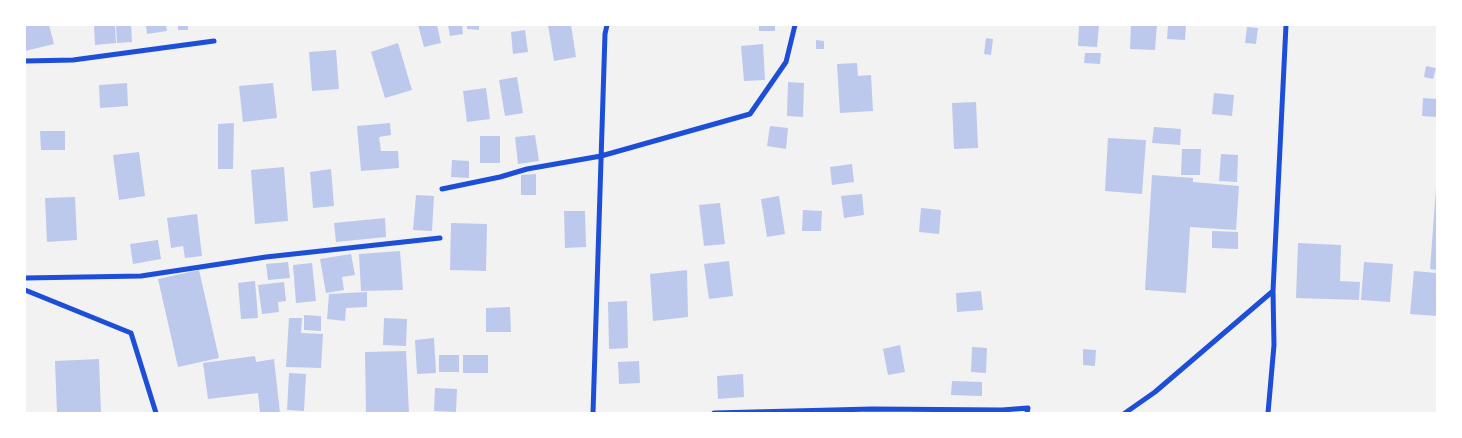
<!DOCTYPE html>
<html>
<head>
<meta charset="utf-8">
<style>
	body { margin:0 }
	#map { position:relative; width:1462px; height:438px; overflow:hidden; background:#f2f2f2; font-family:"IBM Plex Serif",serif }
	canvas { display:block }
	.frame { position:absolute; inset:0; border:26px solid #fff; pointer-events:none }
</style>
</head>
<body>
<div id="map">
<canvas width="1462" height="438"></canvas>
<div class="frame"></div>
</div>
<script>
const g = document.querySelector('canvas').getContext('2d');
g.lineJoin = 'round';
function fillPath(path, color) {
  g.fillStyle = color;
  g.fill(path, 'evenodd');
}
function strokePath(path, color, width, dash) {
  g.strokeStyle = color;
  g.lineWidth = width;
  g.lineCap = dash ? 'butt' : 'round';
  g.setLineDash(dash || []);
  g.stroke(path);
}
const building = new Path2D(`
	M25,25H49L54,44L25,51Z
	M94,25H115L116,43L95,45Z
	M116,25H131L132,42L117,43Z
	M146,25H166L167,31L147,34Z
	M178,25H188V30H178Z
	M418,25H437L441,43L424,47Z
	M448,25H462L463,34L450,36Z
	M467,25H479V30L467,29Z
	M548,25H571L576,57L554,61Z
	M759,25H775V31H759Z
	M1079,25H1099L1097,47L1078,46Z
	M1131,25H1157L1155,50L1130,49Z
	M1168,25H1186L1185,40L1167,39Z
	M1247,27L1258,28L1256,44L1245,43Z
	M525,30L528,52L513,54L511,32Z
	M986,38L993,39L991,55L984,54Z
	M816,40L824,41V49H816Z
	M398,43L412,90L385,98L371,52Z
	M763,44L765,80L744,81L741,46Z
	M336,50L339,89L312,91L309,52Z
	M1085,53H1101L1100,64L1084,63Z
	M857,63L858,76L871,75L873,111L840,113L837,64Z
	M1426,66L1436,68L1433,79L1424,77Z
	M517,77L523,113L505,116L499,80Z
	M788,82L804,83L803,117L787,116Z
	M127,83L128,106L100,108L99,85Z
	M273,83L277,118L243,122L239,86Z
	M486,88L490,119L467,122L463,91Z
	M1214,93L1234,95L1232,116L1212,114Z
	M1423,98L1437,99V117L1422,116Z
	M976,102L978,148L954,149L952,103Z
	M234,123L233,169H218V124Z
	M390,123L391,135L379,137L381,151H398L399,168L361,171L357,126Z
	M770,126L788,128L786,149L767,146Z
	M1154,127L1181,129L1180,145L1152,143Z
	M40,131H65V150H41Z
	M535,135L539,161L518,164L515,137Z
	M480,136H500V163H480Z
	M1108,138L1146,140L1142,194L1105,191Z
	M1182,149H1201L1200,175H1181Z
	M139,152L145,196L119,200L113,155Z
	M1221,154L1238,155L1237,182L1219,181Z
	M452,160L469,161V178L451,177Z
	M852,164L854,182L832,185L830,167Z
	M284,167L288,221L255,224L251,170Z
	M331,169L334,206L313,208L310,172Z
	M536,174V195H521V175Z
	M1152,175L1193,178V182L1239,186L1236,230L1190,227L1186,293L1145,290Z
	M1436,188H1437V270L1430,269Z
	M862,194L864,215L844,218L841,196Z
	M416,195L434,196L432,231L413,230Z
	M779,196L785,234L767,237L761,199Z
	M75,197L77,240L47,242L45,198Z
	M720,203L725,244L704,246L699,205Z
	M921,208L941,210L939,234L919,232Z
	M803,210L822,211L821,231H802Z
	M564,211H585L586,247L565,248Z
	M197,214L202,256L185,258L183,246L171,248L167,218Z
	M385,218L386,237L336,242L334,223Z
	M451,223L487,224L486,271L450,270Z
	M1212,231L1238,232V249L1212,248Z
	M158,240L161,259L133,264L130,244Z
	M1298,243L1341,245L1340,281L1360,282L1359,300L1296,298Z
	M400,251L403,290L361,291L359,254Z
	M351,254L355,275L342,277L344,290L326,293L320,259Z
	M729,261L733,296L709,299L704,264Z
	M288,262L290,278L268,280L266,264Z
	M1364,262L1393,264L1390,302L1361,300Z
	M312,263L316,301L296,303L293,265Z
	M199,270L219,358L178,367L158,279Z
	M687,270L688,317L653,321L650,274Z
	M1414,271L1437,273V316L1410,314Z
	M255,281L258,318L241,319L238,283Z
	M284,282L286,301L278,302L279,312L262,314L258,285Z
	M981,291L983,310L957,312L956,293Z
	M367,292V307L346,308L345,321L327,319L329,294Z
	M627,301L628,348L609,349L608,302Z
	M510,307L511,332H486V308Z
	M304,315L321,316V331L304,330Z
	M289,318H302L301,333L323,334L321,368L286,367Z
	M384,318L407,319L406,346L383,345Z
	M434,338L436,373L417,374L415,340Z
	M900,345L905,372L888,375L883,349Z
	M972,347L987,348L986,373L971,372Z
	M1083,349L1096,350L1095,366L1083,365Z
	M406,351L409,413H366L365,352Z
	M439,355H459V372H439Z
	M463,355H488V373H463Z
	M255,356L256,362L274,359L280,413H260L258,393L208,399L203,363Z
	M99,359L101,413H57L55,361Z
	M639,361L640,383L619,384L618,362Z
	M289,373L306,374L304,411L287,410Z
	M743,374L744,397L718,399L717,376Z
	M952,381L982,382V396L951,395Z
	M435,388L457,389L456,412L434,411Z`);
const minor = new Path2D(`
	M25,61L73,60L214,41
	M442,189L500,177L527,169L601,156L750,114L786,62L795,25
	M25,278L141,276L266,257L440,238
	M25,290L131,333L156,413
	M593,413L605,34L607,25
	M714,413L872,409L1002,410L1028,408L1027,413
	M1125,413L1155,392L1273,291
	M1268,413L1274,345L1273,291L1286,25`);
fillPath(building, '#bdc9ec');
strokePath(minor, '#1d4ed8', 5);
</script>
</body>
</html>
